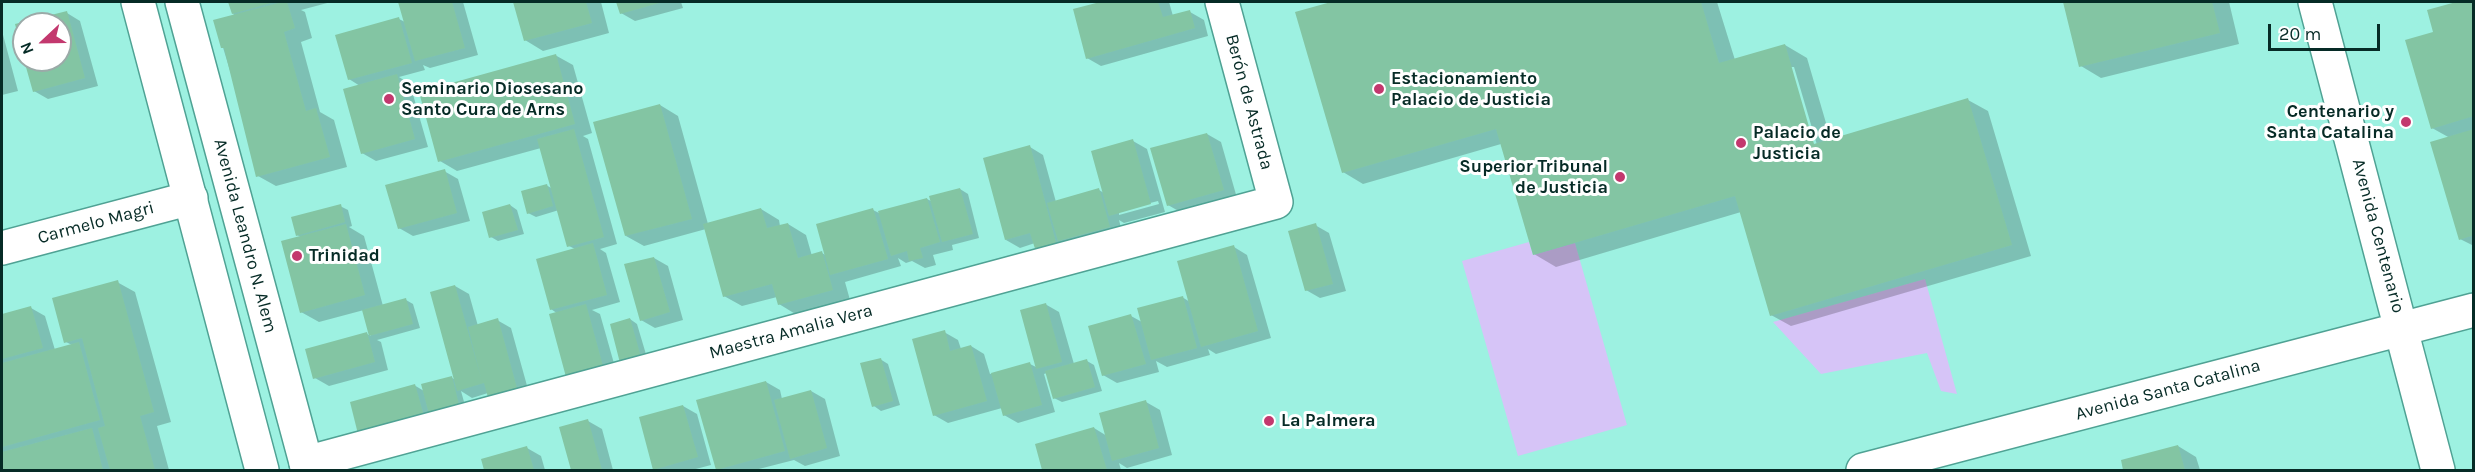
<!DOCTYPE html>
<html>
<head>
<meta charset="utf-8">
<style>
	body { margin:0 }
	#map { position:relative; width:2475px; height:472px; overflow:hidden; background:#9df1e1; font-family:Karla,sans-serif }
	canvas { display:block }
	.frame { position:absolute; inset:0; border:3px solid #062b26; pointer-events:none }
	.north { position:absolute; left:12px; top:12px; width:60px; height:60px; box-sizing:border-box; background:#fff; border:2px solid #9baaa8; border-radius:50%; rotate:248deg; font-size:16px; font-weight:700; line-height:24px; text-align:center; color:#062b26 }
	.north::after { content:''; display:block; margin:auto; width:21px; height:27px; background:#c3386e; clip-path:polygon(50% 0,100% 100%,50% 72%,0 100%) }
	.scale { position:absolute; left:2268px; top:24px; width:112px; height:27px; box-sizing:border-box; border:3px solid #062b26; border-top:0; padding-left:8px; font-size:18px; line-height:21px; white-space:nowrap; color:#062b26; -webkit-text-stroke:4px #fff; paint-order:stroke }
</style>
</head>
<body>
<div id="map">
<canvas width="2475" height="472"></canvas>
<div class="frame"></div>
<div class="north">N</div>
<div class="scale">20 m</div>
</div>
<script>
const g = document.querySelector('canvas').getContext('2d');
g.lineJoin = 'round';
function fillPath(path, color) {
  g.fillStyle = color;
  g.fill(path, 'evenodd');
}
function strokePath(path, color, width, dash) {
  g.strokeStyle = color;
  g.lineWidth = width;
  g.lineCap = dash ? 'butt' : 'round';
  g.setLineDash(dash || []);
  g.stroke(path);
}
function write(font, color, halo, rows, align = 'center') {
  g.font = font + ' Karla,sans-serif';
  g.lineWidth = 6;
  g.setLineDash([]);
  g.textBaseline = 'middle';
  g.strokeStyle = halo;
  g.fillStyle = color;
  for (const [text, x, y, turn = 0] of rows) {
    g.save();
    g.translate(x, y);
    g.rotate((+turn || 0) * Math.PI / 180);
    g.textAlign = isNaN(turn) ? turn : align;
    if (halo) g.strokeText(text, 0, 0);
    g.fillText(text, 0, 0);
    g.restore();
  }
}
const green = new Path2D(`
	M1529,242L1533,255L1575,243L1627,425L1518,456L1462,261Z
	M1925,279L1957,394L1941,391L1927,353L1821,374L1773,322Z`);
const shadow = new Path2D(`
	M230,2H331L301,10L305,12L312,38L301,42L320,112L334,120L347,167L276,186L258,176L247,127L215,21L234,16Z
	M400,2H463L478,55L430,68L423,65L425,70L399,77L410,84L428,147L376,161L362,153L360,86L349,79L399,19L405,22Z
	M514,2H601L609,33L543,51L525,40Z
	M618,2H681L683,8L635,21L621,13Z
	M1105,2H1169L1173,16L1190,12L1204,20L1208,36L1101,66L1087,58L1074,10Z
	M1336,2H1717L1735,60L1785,45L1807,58L1831,140L1968,100L1988,111L2031,256L1791,326L1771,315L1741,212L1556,267L1534,254L1501,144L1363,184L1343,172L1297,13ZM1791,67H1794L1817,145H1813Z
	M2064,2H2229L2239,44L2101,78L2081,66Z
	M2462,2H2473L2474,246L2460,239L2450,138L2432,128L2435,33L2429,11Z
	M67,13L80,21L98,86L48,99L34,91L26,60H60V24H24V52L17,26Z
	M2,31L18,91L2,95Z
	M555,55L573,65L592,133L583,136L588,139L617,244L600,249L606,253L620,302L592,310L600,314L617,374L581,384L558,314L551,309L575,249L569,246L559,210L536,217L528,213L546,185L553,189L541,148L457,171L440,161Z
	M660,105L678,116L708,224L761,209L779,220L780,226L788,224L806,235L812,256L822,253L827,256L873,210L881,214L927,199L933,202L960,189L968,194L979,238L952,245L953,250L933,255L936,265L925,268L912,261L906,263L898,258L901,266L845,282L850,300L797,315L779,304L777,297L742,306L724,296L706,229L644,246L626,236Z
	M1207,134L1221,142L1237,198L1182,213L1168,205Z
	M1133,141L1147,149L1165,212L1124,223L1119,220L1123,235L1073,248L1035,243L1020,248L1006,240L1030,147L1043,155L1056,202L1099,190L1104,193ZM1158,201L1159,204L1119,215V211Z
	M444,171L458,179L470,221L413,236L399,228Z
	M510,205L517,210L524,234L498,241L491,237Z
	M340,206L348,210L352,226L349,227L364,236L383,306L406,300L413,304L420,328L377,340L381,342L388,370L329,386L315,378L367,334L371,336L364,310L319,322L301,312V237L297,235Z
	M1315,225L1329,233L1346,291L1320,298L1306,290Z
	M1234,247L1247,255L1271,338L1216,354L1208,349L1210,355L1167,367L1156,361L1159,372L1117,383L1103,375L1131,316L1142,322L1182,297L1190,302Z
	M654,258L668,266L683,320L655,328L641,320Z
	M117,282L135,292L171,422L157,426L169,470H2V316L31,308L45,316L55,350L72,345L66,342Z
	M455,286L469,294L478,326L497,320L511,328L531,400L488,393L472,398L461,391L466,409L374,441L414,385L424,391L452,378L456,380Z
	M1045,304L1059,312L1074,364L1087,361L1094,365L1102,391L1062,402L1054,398L1047,373L1044,374L1055,412L1018,423L1004,415L1002,408L948,423L934,415L944,332L958,340L961,349L971,346L984,354L990,374L1030,364L1038,368Z
	M630,319L637,324L648,361L629,366Z
	M880,359L888,364L900,405L881,411L874,406Z
	M766,382L780,390L782,399L811,391L825,399L840,456L805,466L794,460L755,470L717,469Z
	M1146,402L1160,410L1172,455L1127,468L1119,463L1121,470H1044L1037,445L1094,428L1107,436Z
	M683,406L697,414L711,465L692,470H657L655,469Z
	M588,421L602,429L613,470H573L561,428Z
	M2178,446L2196,457L2200,470H2125L2122,461Z
	M527,448L541,456L545,470H486L483,460Z`);
const building = new Path2D(`
	M228,2H275L232,14Z
	M282,2H287L295,28L284,32L306,111L316,108L330,157L256,177L224,48H221L213,20Z
	M398,2H452L465,48L415,61Z
	M513,2H586L592,23L524,41Z
	M616,2H663L620,14Z
	M1100,2H1158L1163,17L1190,10L1195,28L1086,59L1073,9Z
	M1331,2H1701L1719,63L1785,44L1814,144L1968,98L2012,245L1770,316L1735,196L1533,255L1496,129L1342,173L1295,12Z
	M2063,2H2212L2220,33L2079,67Z
	M2456,2H2471L2474,11V116L2431,129L2405,40L2433,32L2427,10Z
	M67,11L85,78L33,92L24,60H60V24H24L23,55L15,24Z
	M399,17L412,63L348,80L335,35Z
	M556,54L575,124L438,162L419,92Z
	M397,74L415,139L361,154L343,89Z
	M660,104L692,219L625,236L593,122Z
	M574,129L604,237L567,247L537,139Z
	M2474,129V235L2459,240L2430,142Z
	M1207,133L1224,190L1167,206L1150,148Z
	M1133,139L1151,204L1109,216L1091,151Z
	M1030,145L1058,250L1037,255L1030,233L1005,240L983,158Z
	M445,169L457,213L398,229L385,185Z
	M547,184L553,206L527,214L521,191Z
	M960,188L973,234L942,242L929,196Z
	M1099,188L1110,227L1058,241L1047,203Z
	M927,198L940,242L920,248L923,258L909,261L907,251L891,256L878,211Z
	M341,204L345,222L296,236L291,217Z
	M510,204L518,230L489,238L482,212Z
	M761,208L767,228L788,223L798,258L822,251L833,290L778,305L772,284L723,297L703,224Z
	M873,208L888,259L830,275L816,224Z
	M1316,223L1333,284L1305,291L1288,231Z
	M346,224L365,295L300,313L281,241Z
	M593,243L607,295L550,310L536,259Z
	M1234,245L1258,331L1201,347L1177,261Z
	M654,257L670,312L640,321L624,264Z
	M118,280L154,412L140,416L155,470H110L98,428L105,426L82,338L64,343L52,298Z
	M455,285L481,378L468,327L498,318L518,392L489,401L484,383L457,391L430,292Z
	M1183,296L1197,348L1151,360L1137,308Z
	M406,298L413,324L369,336L362,310Z
	M1046,303L1062,362L1036,369L1020,310Z
	M586,304L603,366L566,377L549,314Z
	M31,306L43,348L2,359V314Z
	M1131,314L1146,364L1102,376L1088,326Z
	M630,318L641,357L620,363L610,324Z
	M945,330L950,351L971,345L987,401L933,416L912,339Z
	M367,332L375,362L313,379L305,349Z
	M79,342L100,420L2,447V363Z
	M881,358L893,401L872,407L860,363Z
	M1087,359L1095,387L1053,399L1045,371Z
	M1030,362L1042,405L1003,416L991,373Z
	M452,376L459,405L429,414L421,384Z
	M766,381L785,451L716,470L696,400Z
	M415,384L424,416L358,434L350,402Z
	M811,390L827,448L790,459L774,400Z
	M1146,400L1159,448L1112,461L1099,413Z
	M683,405L698,457L653,470L639,417Z
	M588,419L602,470H571L559,427Z
	M1094,427L1107,470H1042L1035,444Z
	M92,428L103,470H2V452Z
	M2178,445L2185,470H2123L2121,460Z
	M527,446L534,470H484L481,459Z`);
const minor = new Path2D(`
	M2,248L191,198
	M306,463L1276,202L1222,2`);
const major = new Path2D(`
	M138,2L262,470
	M182,2L308,470
	M2315,2L2438,470
	M1863,470L2474,310`);
const markers = [
	[1379,89,6,"#c3386e"],
	[389,99,6,"#c3386e"],
	[2406,122,6,"#c3386e"],
	[1741,143,6,"#c3386e"],
	[1620,177,6,"#c3386e"],
	[297,256,6,"#c3386e"],
	[1269,421,6,"#c3386e"]
];
const poiNames = [
	["Estacionamiento",1391,79],
	["Palacio de Justicia",1391,100],
	["Seminario Diosesano",401,89],
	["Santo Cura de Arns",401,110],
	["Centenario y",2394,112,"right"],
	["Santa Catalina",2394,133,"right"],
	["Palacio de",1753,133],
	["Justicia",1753,154],
	["Superior Tribunal",1608,167,"right"],
	["de Justicia",1608,188,"right"],
	["Trinidad",309,256],
	["La Palmera",1281,421]
];
const streetNames = [
	["Berón de Astrada",1249,102,75],
	["Carmelo Magri",96,223,-15],
	["Avenida Leandro N. Alem",245,236,75],
	["Avenida Centenario",2378,236,75],
	["Maestra Amalia Vera",791,332,-15],
	["Avenida Santa Catalina",2168,390,-15]
];
fillPath(green, '#d6c4f7');
fillPath(shadow, '#0003');
fillPath(building, '#83c5a3');
strokePath(minor, '#4fa294', 36);
strokePath(major, '#4fa294', 36);
strokePath(minor, '#fff', 33);
strokePath(major, '#fff', 33);
for (const [x, y, r, color] of markers) {
  const dot = new Path2D();
  dot.arc(x, y, r, 0, 2 * Math.PI);
  g.fillStyle = color;
  g.fill(dot);
  strokePath(dot, '#fff', 2);
}
write('bold 18px', '#062b26', '#fff', poiNames, 'left');
write('18px', '#062b26', '#fff', streetNames);
</script>
</body>
</html>
